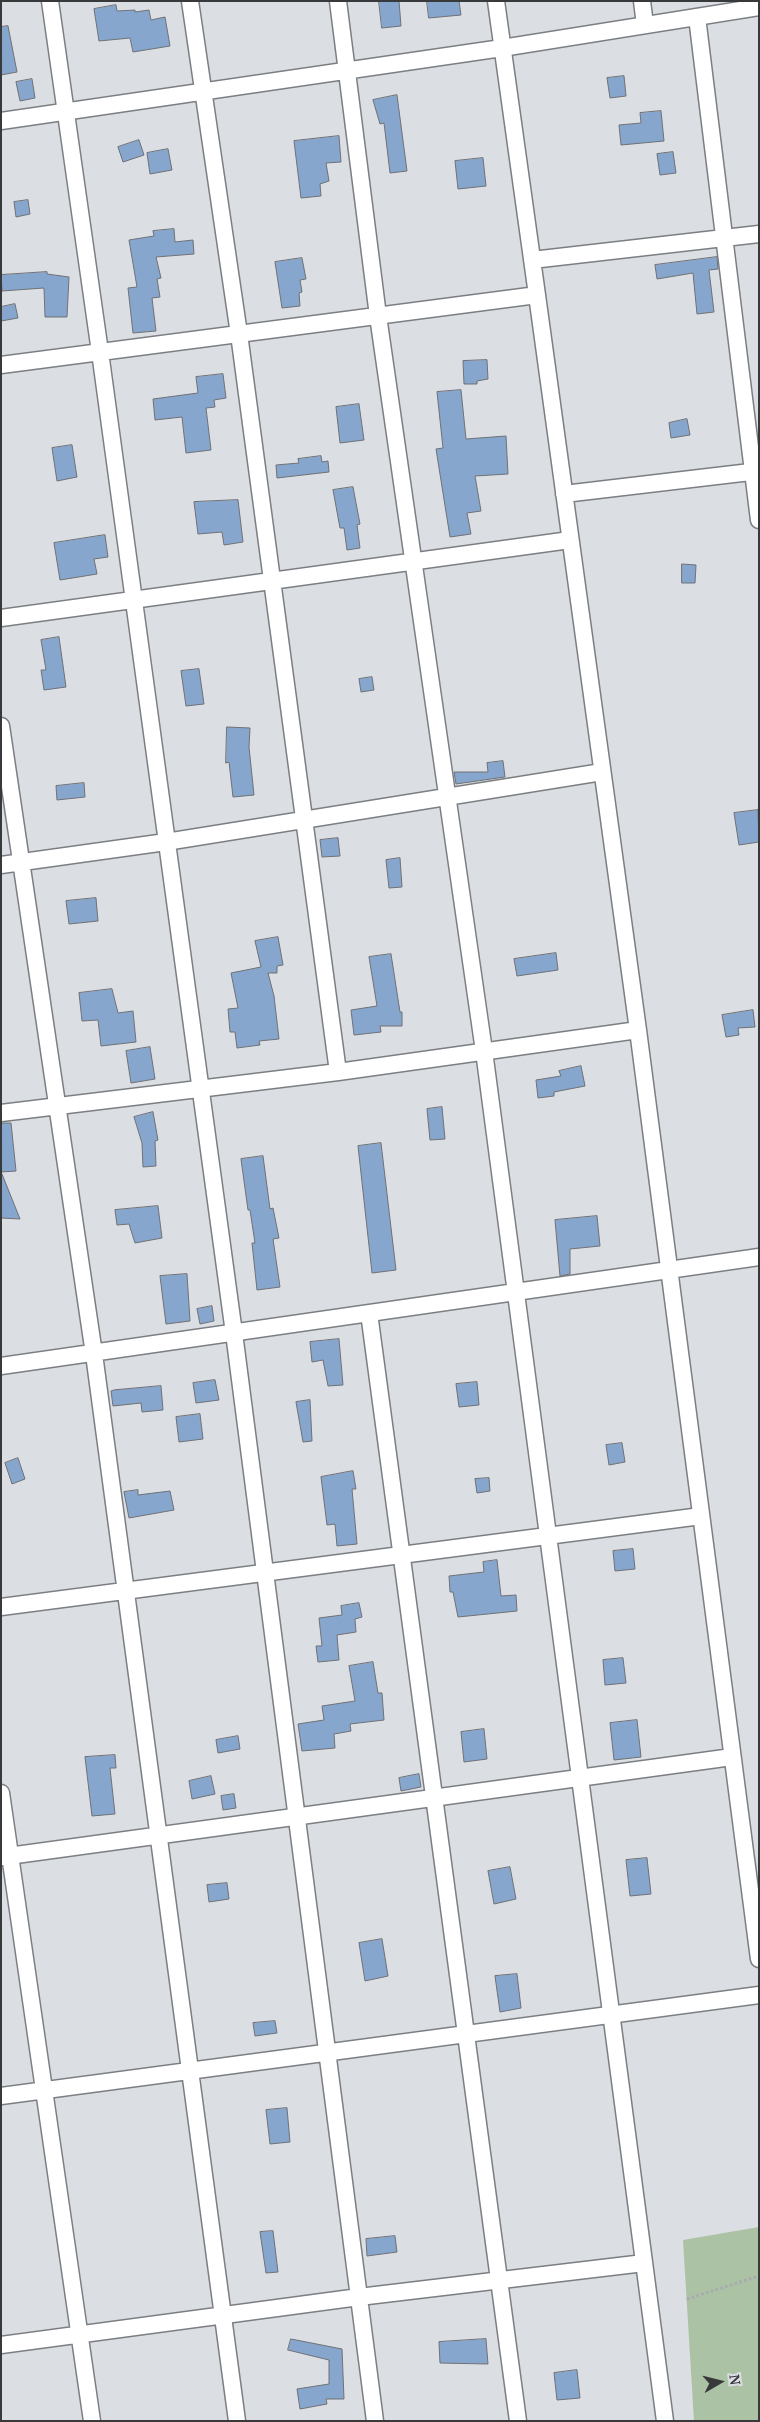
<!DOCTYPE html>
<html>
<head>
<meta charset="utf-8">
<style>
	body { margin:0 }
	#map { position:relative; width:760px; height:2422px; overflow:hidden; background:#dbdee3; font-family:"PT Serif",serif }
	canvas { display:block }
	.frame { position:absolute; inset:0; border:2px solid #37393a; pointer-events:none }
	.north { position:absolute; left:695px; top:2357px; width:50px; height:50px; -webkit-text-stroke:4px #dbdee3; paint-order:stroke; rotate:82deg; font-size:14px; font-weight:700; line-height:20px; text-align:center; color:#37393a }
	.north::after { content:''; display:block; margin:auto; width:18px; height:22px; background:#37393a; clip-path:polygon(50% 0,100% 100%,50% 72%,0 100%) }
</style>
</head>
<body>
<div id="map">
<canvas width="760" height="2422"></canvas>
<div class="frame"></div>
<div class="north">N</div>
</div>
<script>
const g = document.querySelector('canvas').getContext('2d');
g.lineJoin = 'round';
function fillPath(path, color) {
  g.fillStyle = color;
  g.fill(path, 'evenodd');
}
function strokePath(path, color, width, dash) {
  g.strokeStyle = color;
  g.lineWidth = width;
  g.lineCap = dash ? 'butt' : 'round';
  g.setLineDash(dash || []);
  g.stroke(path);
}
const green = new Path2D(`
	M759,2227V2421H694L683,2240Z`);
const building = new Path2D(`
	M379,1H399L401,26L382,28Z
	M427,1H459L461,15L429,18Z
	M116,5L117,11L135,10V12L149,10L151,20L165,17L170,46L133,52L130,38L99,41L94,9Z
	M8,26L17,72L1,75V27Z
	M624,76L626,96L610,98L607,78Z
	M32,79L35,98L20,101L16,82Z
	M397,95L407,171L390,173L384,123L380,124L373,100Z
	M661,111L664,141L621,145L619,125L641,123L640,113Z
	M339,136L341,162L326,163L329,181L320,184L321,196L301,198L294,141Z
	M139,140L144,155L123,162L118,147Z
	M168,149L172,170L150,174L147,153Z
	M673,152L676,173L660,175L657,154Z
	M483,158L486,186L458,189L455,161Z
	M28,200L30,214L16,217L14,202Z
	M174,229L175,242L193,240L194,254L156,257L161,278L157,279L160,297L152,298L156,331L133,333L128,288L137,287L129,240L154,236L153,231Z
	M717,257L718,269L709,270L714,312L697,314L693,273L657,279L655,265Z
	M302,258L306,279L300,280L302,292L299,293L300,306L282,308L275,262Z
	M47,272V274L69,277L67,317H45L44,288L2,291L1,275Z
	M15,304L18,318L1,321V307Z
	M487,360L488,379L477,381V384H464L463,361Z
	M223,374L226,398L214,400L215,407L206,408L211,450L186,453L182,417L155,420L153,399L198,393L196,377Z
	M461,390L466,439L506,436L508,474L475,476L481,511L467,513L471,534L450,537L436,449L443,448L437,392Z
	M359,404L364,440L340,443L336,407Z
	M687,419L690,435L671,438L669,423Z
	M72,445L77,477L57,481L52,448Z
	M321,456L322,462L328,461L329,472L277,478L276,465L299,463L298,459Z
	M353,487L360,524L357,525L360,548L347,550L344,528H340L333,490Z
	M238,500L243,542L224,545L222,532L198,534L194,502Z
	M105,535L108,557L94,559L97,574L60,580L54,543Z
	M682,564L696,565L695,583H682Z
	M59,637L66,687L44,690L41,670H46L41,640Z
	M199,669L204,704L186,706L181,671Z
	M372,677L374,690L361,692L359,679Z
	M227,727L250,728L249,747L254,795L233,797L229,762L226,763Z
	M503,761L505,777L456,784L454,772H488L487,763Z
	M84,783L85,797L57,800L56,786Z
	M758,810L759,842L739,845L734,813Z
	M338,838L340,856L322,857L320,840Z
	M400,858L402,887L389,888L386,860Z
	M96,898L98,921L69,924L66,901Z
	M278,937L283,965L277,966V973H268L274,996L279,1039L259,1041L260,1045L237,1048L235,1032H230L228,1009L238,1008L231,973L261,967L255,941Z
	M556,953L558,970L517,976L514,959Z
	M391,954L400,1012H402V1026H380L381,1032L354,1035L351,1010L377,1006L369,957Z
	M112,989L118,1013L133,1011L136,1042L101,1046L98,1020L82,1021L79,993Z
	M753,1010L755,1027L738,1028L739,1035L726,1037L722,1015Z
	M150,1047L155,1079L131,1083L126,1051Z
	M581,1066L585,1086L554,1092V1096L538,1098L536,1080L561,1076L559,1071Z
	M442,1107L445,1139L430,1140L427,1109Z
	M153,1112L158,1140L155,1141L156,1166L143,1167L142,1143L134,1117Z
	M1,1123H11L16,1171L1,1172Z
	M381,1143L396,1270L372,1273L358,1146Z
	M263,1156L270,1209L273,1208L279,1238L273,1239L280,1287L257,1290L252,1243H255L250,1210H248L241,1159Z
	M1,1174H2L20,1219L1,1218Z
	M158,1206L162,1238L135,1243L129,1224L117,1225L115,1210Z
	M597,1216L600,1246L570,1249V1274L560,1276L555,1220Z
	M187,1274L190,1321L166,1324L160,1276Z
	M212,1306L214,1321L200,1324L197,1309Z
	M339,1339L343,1385L328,1386L323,1360L312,1362L310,1342Z
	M215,1380L219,1400L196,1403L193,1383Z
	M477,1382L479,1405L459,1407L456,1384Z
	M161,1386L163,1410L142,1412L141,1403L113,1406L111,1391L114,1390Z
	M310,1400L312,1441L303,1442L296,1402Z
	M200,1414L203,1439L179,1442L176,1417Z
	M622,1443L625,1462L609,1465L606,1445Z
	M18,1458L25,1479L12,1484L5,1463Z
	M353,1471L356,1489H352L357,1544L337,1546L335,1524L327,1525L321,1477Z
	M489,1478L490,1491L477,1493L475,1479Z
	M138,1490V1495L170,1491L174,1510L129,1518L124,1492Z
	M633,1549L635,1569L615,1571L613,1551Z
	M497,1560L501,1596L516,1595L517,1611L458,1617L453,1592H450L449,1576L484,1572L483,1562Z
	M359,1603L362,1617L355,1619L356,1632L337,1635L339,1660L318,1662L316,1646H322L319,1618L342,1615L341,1606Z
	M623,1658L626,1683L605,1685L603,1660Z
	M373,1662L378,1693H382L384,1720L350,1724L351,1731L334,1734L335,1748L302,1751L298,1724L324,1720L322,1706L355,1701L349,1666Z
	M637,1720L641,1757L614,1760L610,1723Z
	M484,1729L487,1759L464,1762L461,1732Z
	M238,1736L240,1749L218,1753L216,1740Z
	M115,1755L116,1768H110L115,1814L92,1816L85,1757Z
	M419,1774L421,1787L401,1791L399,1778Z
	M211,1776L215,1794L192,1799L189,1781Z
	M234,1794L236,1808L223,1810L221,1796Z
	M647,1858L651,1894L630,1896L626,1860Z
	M510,1867L516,1899L494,1904L488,1871Z
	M227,1883L229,1899L209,1902L207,1885Z
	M382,1939L388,1976L365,1981L359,1943Z
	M517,1974L521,2008L500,2012L495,1976Z
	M275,2021L277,2033L255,2036L253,2023Z
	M287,2108L290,2142L270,2144L266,2110Z
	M273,2231L278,2272L266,2273L260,2232Z
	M395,2236L397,2252L367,2256L366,2239Z
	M291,2339L342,2349L344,2399H326L327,2404L300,2409L297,2389L329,2384V2360L288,2350Z
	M486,2339L488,2364L440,2363L439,2342Z
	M577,2370L580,2398L557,2400L554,2373Z`);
const path = new Path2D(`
	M687,2299L759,2276`);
const street = new Path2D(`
	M50,1L100,352L234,1333L375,2421
	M190,1L239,334L338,1072L638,1030
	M338,1L378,316L484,1051L665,2421
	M642,1L645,25
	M697,17L759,520
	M1,121L502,48L759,7
	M532,260L759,234
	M537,295L638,1030L759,1959
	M1,365L537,295L496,1
	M564,494L759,471
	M1,618L570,540
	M1,726L94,1354L237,2421
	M1,865L166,842L602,772
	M1,1113L338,1072
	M369,1313L518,2421
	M1,1366L759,1257
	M1,1607L701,1516
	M1,1793L92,2421
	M1,1857L732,1757
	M1,2096L759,1995
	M1,2345L359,2297L644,2263`);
fillPath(green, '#abc2a4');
fillPath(building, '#86a6cd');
strokePath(building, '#6f7175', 1);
strokePath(street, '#7b7e82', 19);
strokePath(path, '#a7aaae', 3, [2.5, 2.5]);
strokePath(street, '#fff', 16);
</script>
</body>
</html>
